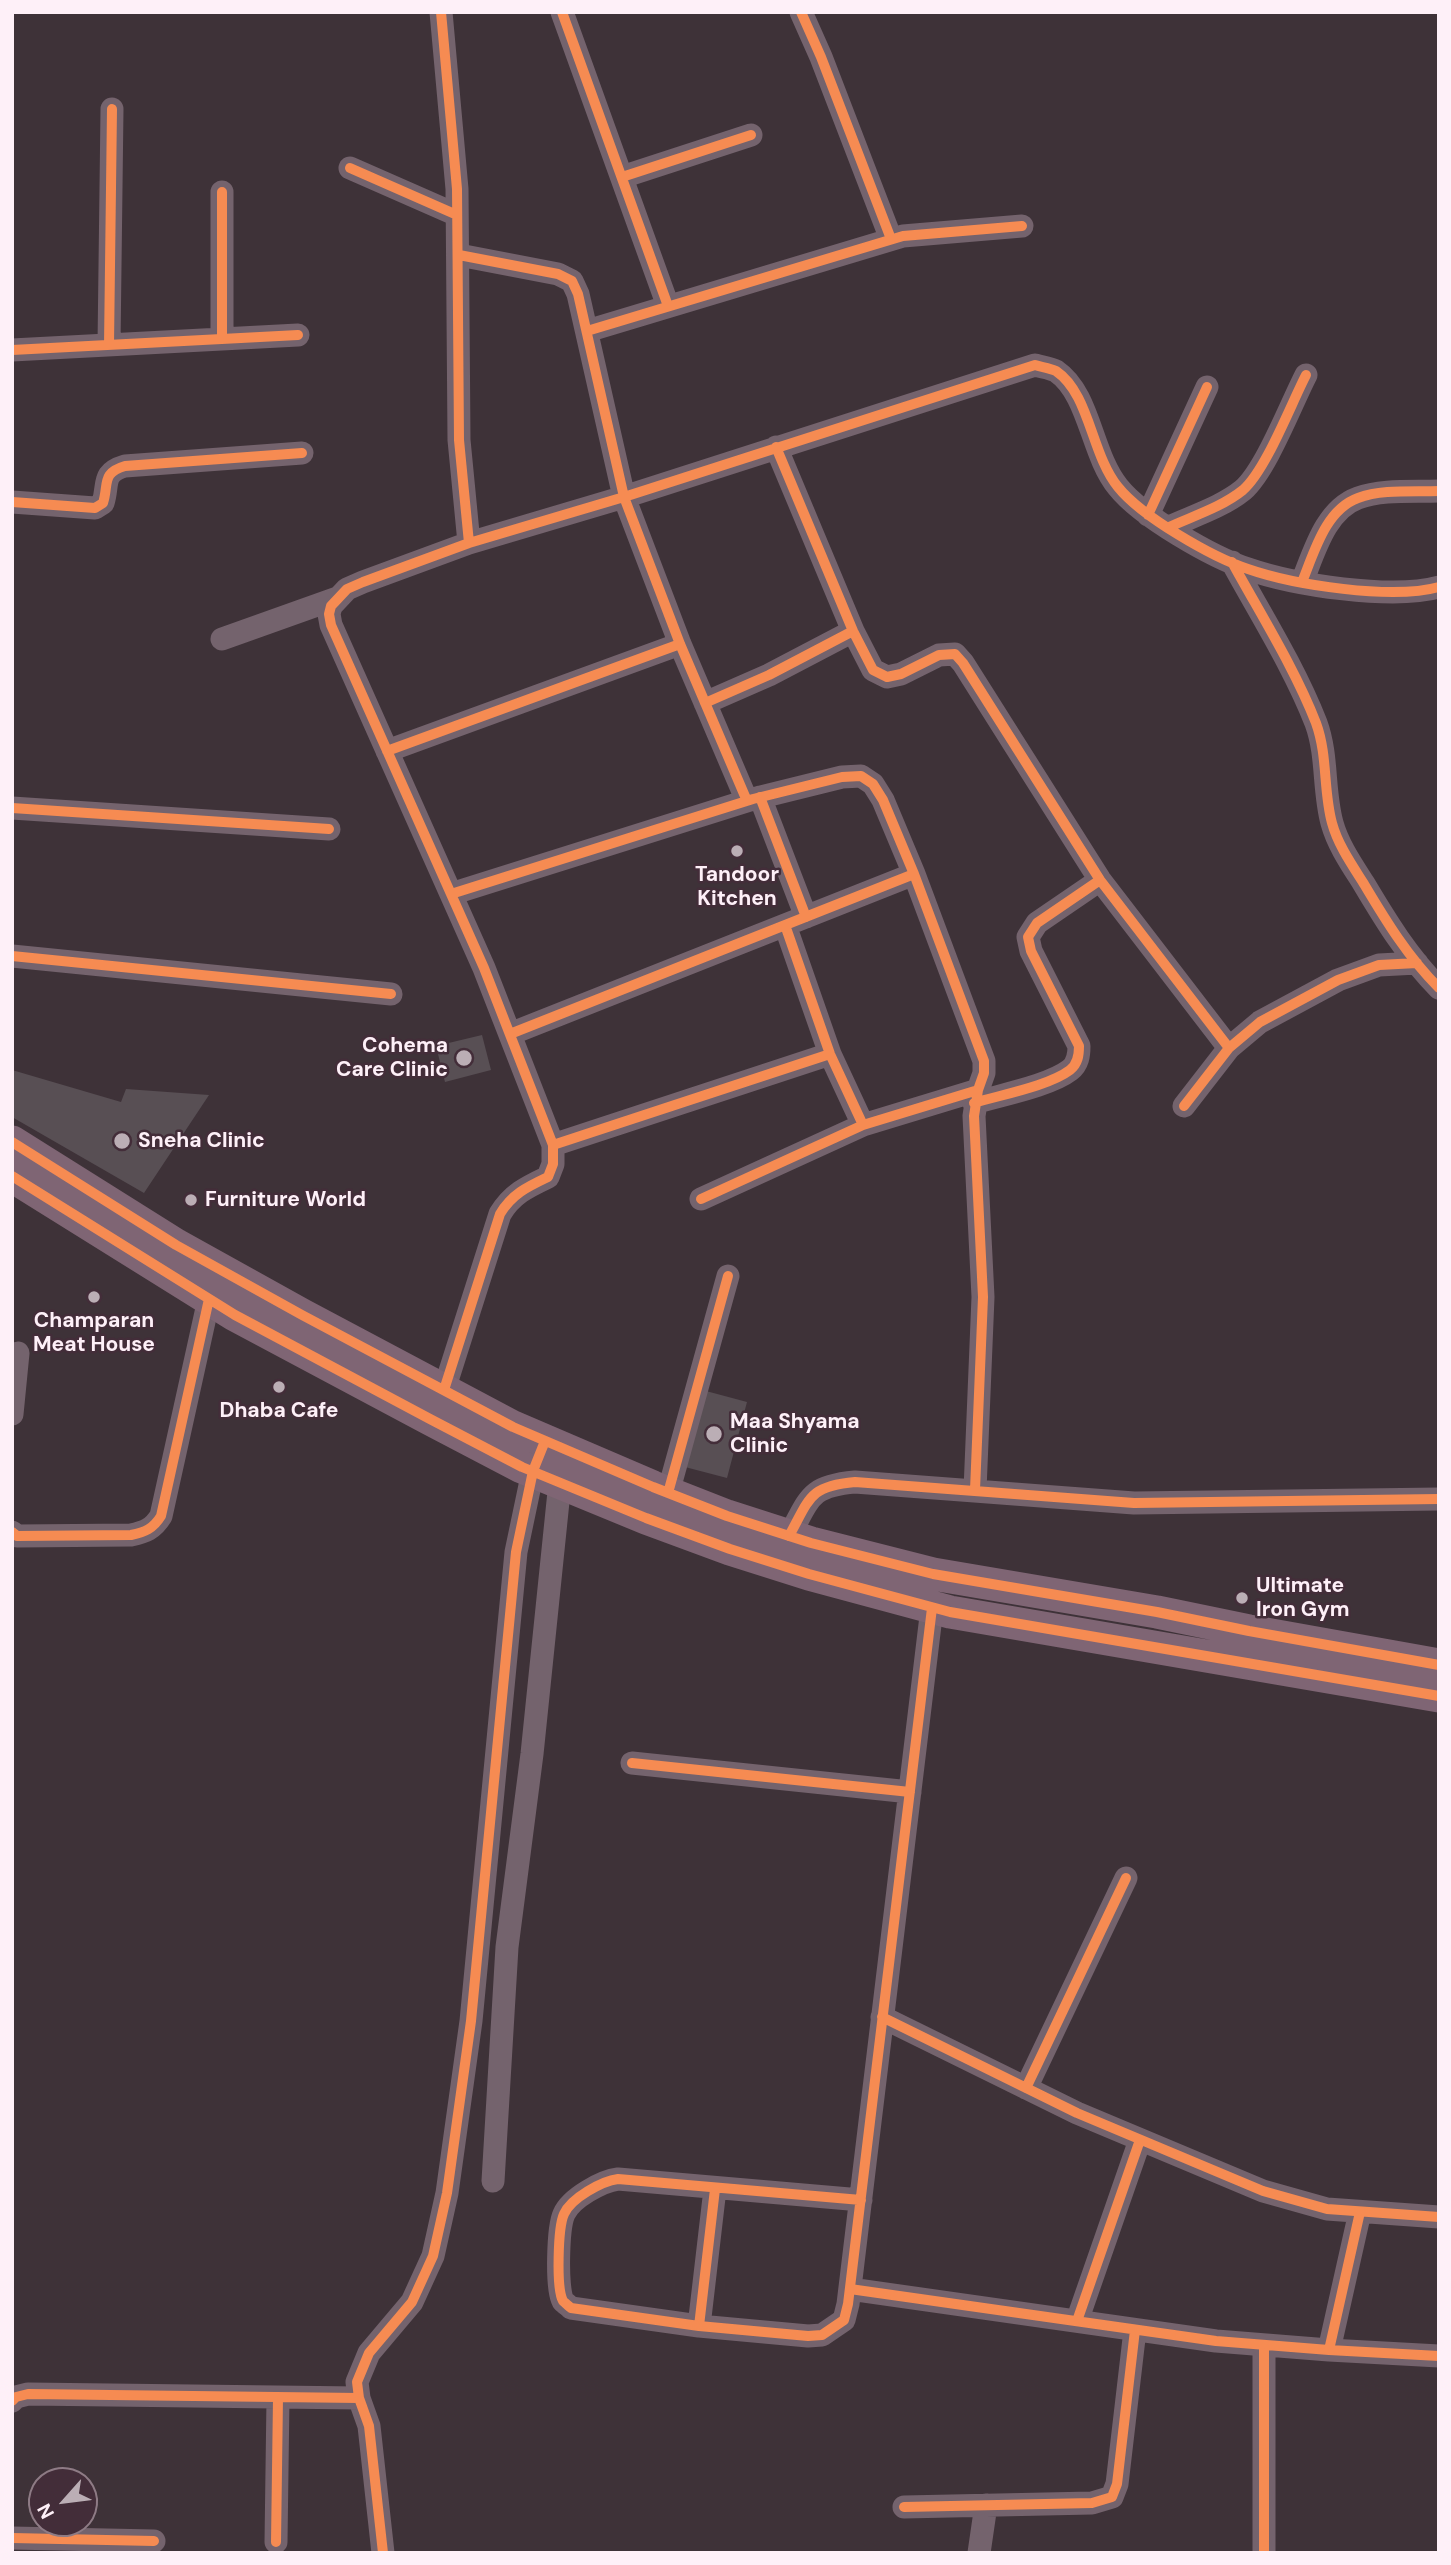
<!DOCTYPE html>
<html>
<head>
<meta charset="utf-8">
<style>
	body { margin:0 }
	#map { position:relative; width:1451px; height:2565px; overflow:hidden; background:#3e3238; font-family:"DM Sans",sans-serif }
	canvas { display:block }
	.frame { position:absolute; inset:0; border:14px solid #fef0f8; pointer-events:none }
	.north { position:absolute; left:28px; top:2467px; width:70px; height:70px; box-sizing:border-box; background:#432d39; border:2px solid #8e7b85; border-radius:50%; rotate:242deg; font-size:19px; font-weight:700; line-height:28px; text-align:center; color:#fef0f8 }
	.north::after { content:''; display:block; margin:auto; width:24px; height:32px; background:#bbaeb5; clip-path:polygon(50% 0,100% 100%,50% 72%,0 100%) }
</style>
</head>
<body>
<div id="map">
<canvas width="1451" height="2565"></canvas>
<div class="frame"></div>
<div class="north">N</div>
</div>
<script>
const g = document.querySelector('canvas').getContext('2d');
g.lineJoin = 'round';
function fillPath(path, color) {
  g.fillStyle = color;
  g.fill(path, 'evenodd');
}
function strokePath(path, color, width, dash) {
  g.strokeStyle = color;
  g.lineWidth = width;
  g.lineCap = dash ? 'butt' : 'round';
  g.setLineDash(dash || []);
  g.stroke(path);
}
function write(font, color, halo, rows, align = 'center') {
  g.font = font + ' "DM Sans",sans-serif';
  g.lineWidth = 5;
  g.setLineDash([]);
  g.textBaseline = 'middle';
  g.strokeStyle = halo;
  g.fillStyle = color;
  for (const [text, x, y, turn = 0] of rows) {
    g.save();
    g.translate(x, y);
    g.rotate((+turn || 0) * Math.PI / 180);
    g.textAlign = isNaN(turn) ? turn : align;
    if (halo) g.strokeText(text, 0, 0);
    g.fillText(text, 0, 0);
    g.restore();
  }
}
const building = new Path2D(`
	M482,1035L491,1070L445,1082L436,1046Z
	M12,1070L121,1102L126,1089L209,1095L144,1193L12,1117Z
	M706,1391L747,1402L727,1478L685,1467Z`);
const minor = new Path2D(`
	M441,12L457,189L459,440L469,543
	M562,12L668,306
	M801,12L821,57L891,239
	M350,168L457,215
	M622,177L751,135
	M459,255L558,274L572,281L578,294L624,497L680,644L747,801
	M587,331L903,236L1022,226
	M222,339V192
	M109,345L112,109
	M12,350L298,335
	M776,447L853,631L873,670L887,677L901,674L939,655L955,654L963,663L1100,880L1229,1048
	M12,502L95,508L103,503C109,484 101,473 125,466L302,453
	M1148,515L1207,387
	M1169,527C1193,516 1222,507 1243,490C1266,470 1291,404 1306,375
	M1232,562C1261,615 1294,667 1316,723C1328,756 1323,790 1332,823C1338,845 1352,865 1364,884C1386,921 1408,957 1439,988
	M1302,582C1314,553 1325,510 1358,498C1382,489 1413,492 1439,491
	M222,639L337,598
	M705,703L769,675L853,631
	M387,751L680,644
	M760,797L806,917
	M12,808L329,829
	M451,894L753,799L842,777L861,776L873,784L883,800L914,874L984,1061V1073L978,1090L863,1125L701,1199
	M785,925L830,1054L863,1125
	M12,956L391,994
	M510,1034L914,874
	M974,1103C1000,1095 1049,1086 1070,1070C1078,1064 1079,1055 1079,1046L1031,951L1028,937L1037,923L1100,880
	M1184,1106L1229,1048L1260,1022L1338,980L1379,965L1417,963
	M553,1145L830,1054
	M444,1390L500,1214C512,1194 527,1187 548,1177L553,1164V1145L484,968L331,625L329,614L331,606L347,589L363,582L469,543L624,497L1035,365C1041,367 1050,368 1056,371C1090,394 1091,454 1118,487C1142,517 1212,557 1248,569C1294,585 1392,600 1439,587
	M12,1414L18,1353
	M975,1490L983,1297L974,1116L978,1090
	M668,1493L728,1276
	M12,1532L17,1536L131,1535C145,1532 153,1529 161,1516L209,1299
	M789,1536C810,1498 809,1486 855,1482L1134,1503L1439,1499
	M632,1763L910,1792
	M882,2017L1077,2113L1263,2191L1327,2209L1439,2217
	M1026,2088L1126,1878
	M493,2181L507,1947L532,1754L560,1482
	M861,2200L618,2179C602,2181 571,2198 564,2214C558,2227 556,2288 563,2301C565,2303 570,2307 571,2308L699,2326L808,2336L822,2335L844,2320L848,2304L932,1608
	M850,2289L1216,2341L1329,2350L1439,2356
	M1077,2321L1140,2140
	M699,2326L715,2189
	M1264,2345V2553
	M1329,2350L1360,2212
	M12,2401L16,2397L28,2394L359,2398
	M904,2507L1092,2503L1112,2497L1117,2484L1135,2330
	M12,2538L154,2541
	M276,2542L278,2398
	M383,2553L369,2426L359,2398L357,2382L369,2353L412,2302L433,2256L447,2193L471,2021L516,1552L533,1471L538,1459
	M979,2553L986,2505`);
const highway = new Path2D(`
	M12,1142L176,1245L302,1315L513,1427L653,1487L727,1516L811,1543L933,1574L1157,1612L1249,1631L1439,1665
	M12,1176L235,1315L430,1419L522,1467L646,1518L730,1549L809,1574L950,1612L1439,1696`);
const cycleway = new Path2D(`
	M441,12L457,189L459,440L469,543
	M562,12L668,306
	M801,12L821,57L891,239
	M350,168L457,215
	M622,177L751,135
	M459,255L558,274L572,281L578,294L624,497L680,644L747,801
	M587,331L903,236L1022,226
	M222,339V192
	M109,345L112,109
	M12,350L298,335
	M776,447L853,631L873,670L887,677L901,674L939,655L955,654L963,663L1100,880L1229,1048
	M12,502L95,508L103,503C109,484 101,473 125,466L302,453
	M1148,515L1207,387
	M1169,527C1193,516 1222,507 1243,490C1266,470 1291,404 1306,375
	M1232,562C1261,615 1294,667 1316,723C1328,756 1323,790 1332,823C1338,845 1352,865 1364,884C1386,921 1408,957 1439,988
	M1302,582C1314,553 1325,510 1358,498C1382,489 1413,492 1439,491
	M705,703L769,675L853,631
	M387,751L680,644
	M760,797L806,917
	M12,808L329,829
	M451,894L753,799L842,777L861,776L873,784L883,800L914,874L984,1061V1073L978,1090L863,1125L701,1199
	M785,925L830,1054L863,1125
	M12,956L391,994
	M510,1034L914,874
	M974,1103C1000,1095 1049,1086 1070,1070C1078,1064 1079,1055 1079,1046L1031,951L1028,937L1037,923L1100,880
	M1184,1106L1229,1048L1260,1022L1338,980L1379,965L1417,963
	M12,1142L176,1245L302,1315L513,1427L653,1487L727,1516L811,1543L933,1574L1157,1612L1249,1631L1439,1665
	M553,1145L830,1054
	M12,1176L235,1315L430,1419L522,1467L646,1518L730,1549L809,1574L950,1612L1439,1696
	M444,1390L500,1214C512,1194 527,1187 548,1177L553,1164V1145L484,968L331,625L329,614L331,606L347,589L363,582L469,543L624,497L1035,365C1041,367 1050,368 1056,371C1090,394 1091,454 1118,487C1142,517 1212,557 1248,569C1294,585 1392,600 1439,587
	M975,1490L983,1297L974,1116L978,1090
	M668,1493L728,1276
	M12,1532L17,1536L131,1535C145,1532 153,1529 161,1516L209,1299
	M789,1536C810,1498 809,1486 855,1482L1134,1503L1439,1499
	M632,1763L910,1792
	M882,2017L1077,2113L1263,2191L1327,2209L1439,2217
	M1026,2088L1126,1878
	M861,2200L618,2179C602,2181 571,2198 564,2214C558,2227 556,2288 563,2301C565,2303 570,2307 571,2308L699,2326L808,2336L822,2335L844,2320L848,2304L932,1608
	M850,2289L1216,2341L1329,2350L1439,2356
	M1077,2321L1140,2140
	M699,2326L715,2189
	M1264,2345V2553
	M1329,2350L1360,2212
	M12,2401L16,2397L28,2394L359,2398
	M904,2507L1092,2503L1112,2497L1117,2484L1135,2330
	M12,2538L154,2541
	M276,2542L278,2398
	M383,2553L369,2426L359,2398L357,2382L369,2353L412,2302L433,2256L447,2193L471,2021L516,1552L533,1471L545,1441`);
const markers = [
	[737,851,7,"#bbaeb5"],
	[464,1058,9,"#bbaeb5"],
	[122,1141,9,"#bbaeb5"],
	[191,1200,7,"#bbaeb5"],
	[94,1297,7,"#bbaeb5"],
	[279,1387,7,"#bbaeb5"],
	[714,1434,9,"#bbaeb5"],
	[1242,1598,7,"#bbaeb5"]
];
const poiNames = [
	["Tandoor",737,875,"center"],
	["Kitchen",737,899,"center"],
	["Cohema",448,1046,"right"],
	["Care Clinic",448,1070,"right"],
	["Sneha Clinic",138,1141],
	["Furniture World",205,1200],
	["Champaran",94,1321,"center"],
	["Meat House",94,1345,"center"],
	["Dhaba Cafe",279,1411,"center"],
	["Maa Shyama",730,1422],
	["Clinic",730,1446],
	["Ultimate",1256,1586],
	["Iron Gym",1256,1610]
];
fillPath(building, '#584f54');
strokePath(minor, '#74636d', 23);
strokePath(highway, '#7f6574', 33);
strokePath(cycleway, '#f68b52', 10);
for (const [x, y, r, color] of markers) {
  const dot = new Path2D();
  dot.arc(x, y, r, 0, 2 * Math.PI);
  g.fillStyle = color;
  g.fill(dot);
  strokePath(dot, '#432d39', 2.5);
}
write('bold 21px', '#fef0f8', '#432d39', poiNames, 'left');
</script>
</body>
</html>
